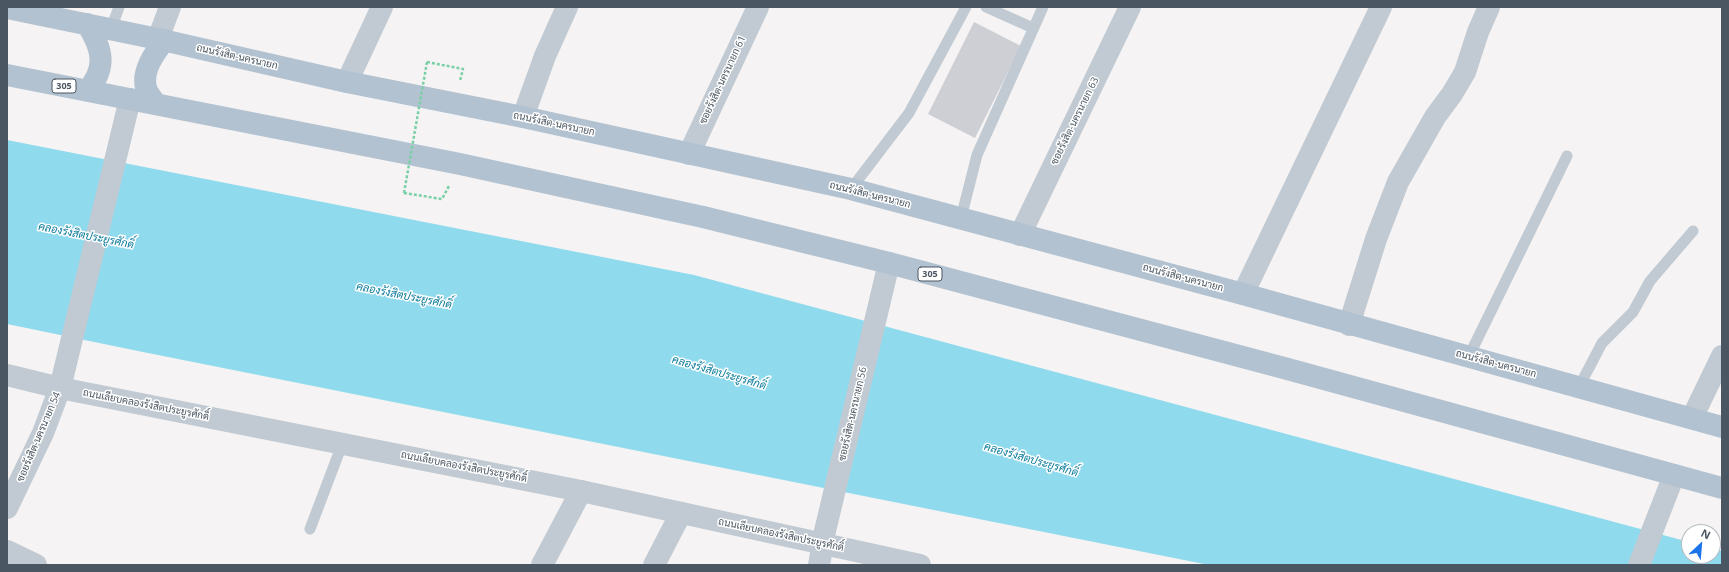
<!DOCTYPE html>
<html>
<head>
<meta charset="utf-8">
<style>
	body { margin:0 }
	#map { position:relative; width:1729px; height:572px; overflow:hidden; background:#f5f3f3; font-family:"Open Sans",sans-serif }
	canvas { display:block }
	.frame { position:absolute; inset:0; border:8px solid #4a5661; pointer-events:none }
	.north { position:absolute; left:1681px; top:524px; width:40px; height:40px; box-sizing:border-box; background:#fff; border:1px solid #b7bbc0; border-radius:50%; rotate:26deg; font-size:11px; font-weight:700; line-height:16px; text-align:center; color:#4a5661 }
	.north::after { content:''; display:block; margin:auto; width:14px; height:18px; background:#1a73e8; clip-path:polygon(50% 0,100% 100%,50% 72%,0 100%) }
</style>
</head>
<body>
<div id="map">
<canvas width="1729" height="572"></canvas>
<div class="frame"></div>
<div class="north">N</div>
</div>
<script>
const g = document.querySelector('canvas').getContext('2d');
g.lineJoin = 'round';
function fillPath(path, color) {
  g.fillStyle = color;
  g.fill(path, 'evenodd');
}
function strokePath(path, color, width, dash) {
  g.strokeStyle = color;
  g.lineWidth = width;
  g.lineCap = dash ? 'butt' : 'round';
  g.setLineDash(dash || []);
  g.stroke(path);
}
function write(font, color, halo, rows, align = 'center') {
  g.font = font + ' "Open Sans",Sarabun,sans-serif';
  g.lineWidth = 3;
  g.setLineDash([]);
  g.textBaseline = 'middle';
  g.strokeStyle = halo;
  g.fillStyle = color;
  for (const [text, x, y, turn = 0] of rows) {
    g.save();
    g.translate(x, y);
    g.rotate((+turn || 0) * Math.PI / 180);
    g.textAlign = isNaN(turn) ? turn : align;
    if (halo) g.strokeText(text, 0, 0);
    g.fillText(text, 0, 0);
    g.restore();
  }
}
const water = new Path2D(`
	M7,140L694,275L1689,542V556H1713V549L1722,551V565H1209L138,351L7,324Z`);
const building = new Path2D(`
	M974,22L1021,46L975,138L928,114Z`);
const path = new Path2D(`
	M427,62L463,69L460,81
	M404,193L442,199L449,186`);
const service = new Path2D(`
	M986,7L1033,28
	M111,29L119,7
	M851,189L909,113L966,7
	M961,218L977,155L1043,7
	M1469,356L1567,156
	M1579,387L1602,343L1633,312L1650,281L1693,231
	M310,529L343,442`);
const minor = new Path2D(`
	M158,39L170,7
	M347,82L382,7
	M523,117L545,56L567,7
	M689,154L758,7
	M1020,235L1130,7
	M1243,294L1381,7
	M1349,325L1376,239L1398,182L1435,117L1452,94L1465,72L1478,32L1489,7
	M1692,418L1722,356
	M7,508L43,433L60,388L130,99
	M7,551L36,565
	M542,565L581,491
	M654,565L681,513
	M1639,565L1674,475`);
const tertiary = new Path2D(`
	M7,375L60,388L581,491L920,565
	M819,565L825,531L889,263`);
const primary = new Path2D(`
	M7,8L158,39L347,82L523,117L851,189L1243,294L1722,427
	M87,24C102,48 108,67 87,91
	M7,75L460,164L703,217L889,263L1284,368L1722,488
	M156,104C153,100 149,95 147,91C140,73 154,53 165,40`);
const pathBridge = new Path2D(`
	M404,193L427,62`);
const shields = [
	[64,86,24],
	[930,274,24]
];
const shieldNames = [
	["305",64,86],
	["305",930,274]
];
const streetNames = [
	["ถนนรังสิต-นครนายก",237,57,13],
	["ซอยรังสิต-นครนายก 61",723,80,-65],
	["ซอยรังสิต-นครนายก 63",1075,121,-64],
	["ถนนรังสิต-นครนายก",554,124,12],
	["ถนนรังสิต-นครนายก",870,195,14],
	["ถนนรังสิต-นครนายก",1183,278,15],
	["ถนนรังสิต-นครนายก",1496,364,15],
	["ถนนเลียบคลองรังสิตประยูรศักดิ์",146,405,11],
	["ซอยรังสิต-นครนายก 56",853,414,-77],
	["ซอยรังสิต-นครนายก 54",39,437,-67],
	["ถนนเลียบคลองรังสิตประยูรศักดิ์",464,467,11],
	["ถนนเลียบคลองรังสิตประยูรศักดิ์",781,535,12]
];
const waterNames = [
	["คลองรังสิตประยูรศักดิ์",86,236,11],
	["คลองรังสิตประยูรศักดิ์",404,296,11],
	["คลองรังสิตประยูรศักดิ์",719,373,16],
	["คลองรังสิตประยูรศักดิ์",1031,460,16]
];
fillPath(water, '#90daee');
fillPath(building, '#cdcfd5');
strokePath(path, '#7ad0a6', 2.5, [3, 2]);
strokePath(service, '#c1cad2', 11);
strokePath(minor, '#c1cad2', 22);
strokePath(tertiary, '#c1cad2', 22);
strokePath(primary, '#b3c2d1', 22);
strokePath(pathBridge, '#7ad0a6', 2.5, [3, 2]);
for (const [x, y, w] of shields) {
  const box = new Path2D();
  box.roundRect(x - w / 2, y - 7, w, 14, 3);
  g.fillStyle = '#fff';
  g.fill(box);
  strokePath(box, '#4a5661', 1);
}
write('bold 9px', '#4a5661', null, shieldNames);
write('10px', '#4a5661', '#fff', streetNames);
write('italic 11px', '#0c7c9b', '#fff', waterNames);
</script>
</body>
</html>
